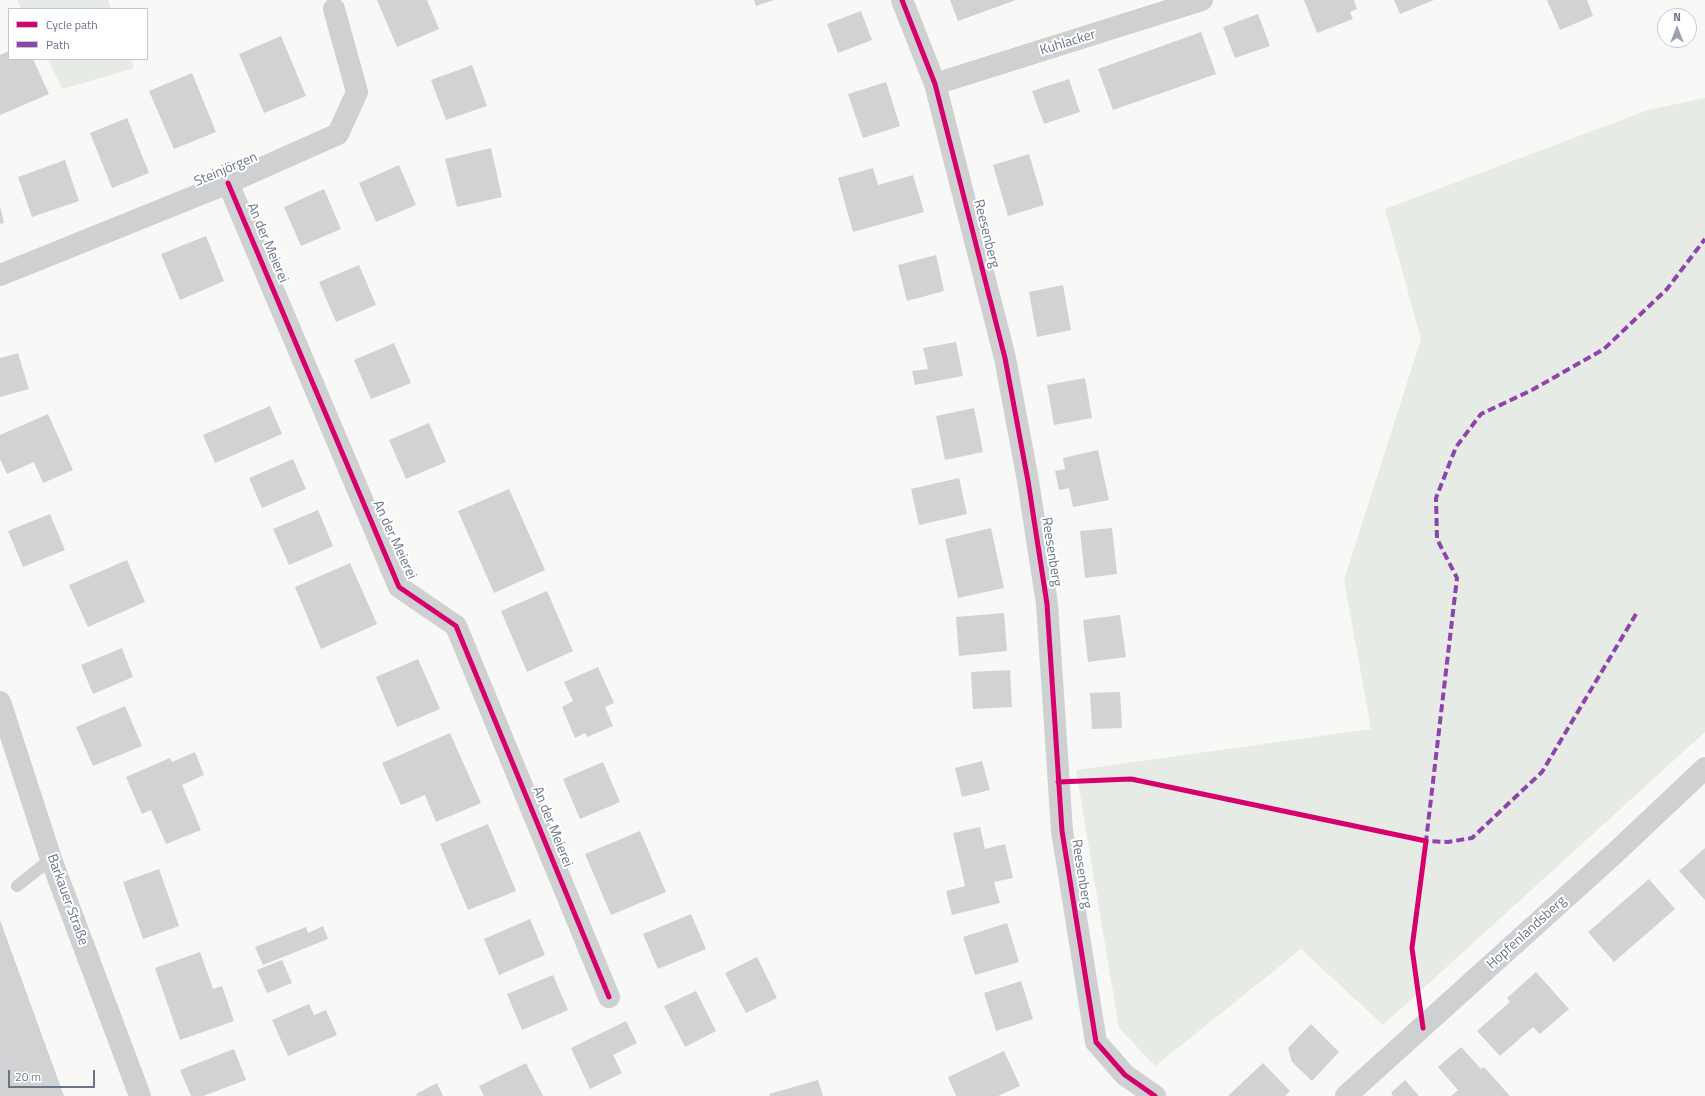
<!DOCTYPE html>
<html>
<head>
<meta charset="utf-8">
<style>
	body { margin:0 }
	#map { position:relative; width:1705px; height:1096px; overflow:hidden; background:#f8f8f7; font-family:"Titillium Web",sans-serif }
	canvas { display:block }
	.legend { position:absolute; left:8px; top:8px; width:140px; height:52px; box-sizing:border-box; background:#fff; border:1px solid #c3c8cf; margin:0; padding:5px 7px; list-style:none; font-size:12px; color:#687587 }
	.legend li { display:flex; align-items:center; gap:8px; height:20px }
	.legend b { width:20px; border:1px solid #c3c8cf }
	.north { position:absolute; left:1657px; top:8px; width:40px; height:40px; box-sizing:border-box; background:#fff; border:1px solid #c3c8cf; border-radius:50%; rotate:0deg; font-size:11px; font-weight:700; line-height:16px; text-align:center; color:#687587 }
	.north::after { content:''; display:block; margin:auto; width:14px; height:18px; background:#9aa3ae; clip-path:polygon(50% 0,100% 100%,50% 72%,0 100%) }
	.scale { position:absolute; left:8px; top:1070px; width:87px; height:18px; box-sizing:border-box; border:2px solid #687587; border-top:0; padding-left:5px; font-size:12px; line-height:14px; white-space:nowrap; color:#687587; -webkit-text-stroke:3px #fff; paint-order:stroke }
</style>
</head>
<body>
<div id="map">
<canvas width="1705" height="1096"></canvas>
<ul class="legend">
<li><b style="height:5px;background:#d6006c"></b>Cycle path</li>
<li><b style="height:5px;background:#8e44ad"></b>Path</li>
</ul>
<div class="north">N</div>
<div class="scale">20 m</div>
</div>
<script>
const g = document.querySelector('canvas').getContext('2d');
g.lineJoin = 'round';
function fillPath(path, color) {
  g.fillStyle = color;
  g.fill(path, 'evenodd');
}
function strokePath(path, color, width, dash) {
  g.strokeStyle = color;
  g.lineWidth = width;
  g.lineCap = dash ? 'butt' : 'round';
  g.setLineDash(dash || []);
  g.stroke(path);
}
function write(font, color, halo, rows, align = 'center') {
  g.font = font + ' "Titillium Web",sans-serif';
  g.lineWidth = 4;
  g.setLineDash([]);
  g.textBaseline = 'middle';
  g.strokeStyle = halo;
  g.fillStyle = color;
  for (const [text, x, y, turn = 0] of rows) {
    g.save();
    g.translate(x, y);
    g.rotate((+turn || 0) * Math.PI / 180);
    g.textAlign = isNaN(turn) ? turn : align;
    if (halo) g.strokeText(text, 0, 0);
    g.fillText(text, 0, 0);
    g.restore();
  }
}
const green = new Path2D(`
	M17,0H108L111,9H21Z
	M47,59H131L134,68L63,89Z
	M1705,98V732L1383,1025L1301,949L1155,1066L1119,1028L1076,770L1371,729L1344,580L1421,339L1385,209L1648,110Z`);
const building = new Path2D(`
	M377,0H427L439,29L397,47Z
	M754,0H774L756,6Z
	M950,0H1016L958,21Z
	M1304,0H1354L1357,9L1350,12L1353,19L1317,33Z
	M1394,0H1434L1400,14Z
	M1547,0H1587L1593,16L1560,30Z
	M861,11L872,40L838,53L827,24Z
	M1258,14L1270,46L1235,58L1223,27Z
	M1201,32L1216,74L1113,110L1098,69Z
	M281,36L306,96L264,113L239,54Z
	M9,51V59H33L49,94L0,115V55Z
	M472,65L487,106L446,120L431,80Z
	M192,73L216,132L174,149L149,91Z
	M1069,79L1080,112L1044,124L1032,91Z
	M886,82L900,126L863,138L848,94Z
	M127,118L149,173L112,188L90,133Z
	M491,148L502,197L457,207L445,159Z
	M1029,154L1044,205L1008,216L993,165Z
	M65,160L79,201L32,217L18,177Z
	M399,165L416,205L376,222L359,183Z
	M873,168L878,185L913,175L924,212L853,232L838,178Z
	M324,189L341,229L301,246L284,207Z
	M0,206L4,223L0,224Z
	M206,236L224,281L180,300L161,254Z
	M936,255L944,291L907,301L898,265Z
	M359,265L376,305L336,322L319,282Z
	M1063,285L1071,330L1037,337L1029,292Z
	M956,342L963,376L915,385L912,371L928,369L923,348Z
	M394,343L411,383L371,399L354,360Z
	M18,353L29,389L0,397V358Z
	M1085,378L1092,418L1054,425L1047,385Z
	M270,406L282,434L215,463L203,435Z
	M974,408L983,452L945,460L936,416Z
	M48,414L73,470L43,483L34,462L7,474L0,459V435Z
	M429,423L446,462L406,479L389,440Z
	M1098,450L1109,500L1073,507L1069,488L1059,490L1055,471L1065,469L1063,458Z
	M293,459L306,489L262,508L249,478Z
	M959,478L967,514L919,525L911,489Z
	M509,489L545,570L494,593L458,511Z
	M318,510L333,546L289,565L273,529Z
	M50,514L65,550L23,567L8,531Z
	M991,528L1004,588L958,598L945,539Z
	M1112,528L1117,574L1085,578L1080,531Z
	M127,560L145,602L88,627L69,585Z
	M350,563L377,624L321,649L295,587Z
	M547,591L573,651L527,672L501,611Z
	M1004,613L1007,651L959,656L956,617Z
	M1120,615L1126,657L1088,662L1083,620Z
	M122,648L133,677L93,694L81,665Z
	M418,659L440,709L397,727L376,677Z
	M598,667L614,703L605,707L613,726L587,737L585,733L575,738L562,707L573,701L564,682Z
	M1010,670L1012,707L973,709L971,672Z
	M1120,692L1122,728L1092,729L1090,693Z
	M125,706L142,746L93,766L76,727Z
	M450,733L481,803L436,822L425,795L401,805L382,763Z
	M195,752L204,775L182,785L201,830L166,844L151,810L142,814L126,777L170,758L172,762Z
	M982,761L990,790L962,797L955,768Z
	M603,762L620,802L580,819L563,779Z
	M488,824L516,891L468,910L440,844Z
	M980,827L985,849L1005,844L1013,878L994,882L1000,903L952,915L946,891L965,886L953,833Z
	M640,831L666,892L611,915L585,854Z
	M1705,848V900L1679,871Z
	M159,869L179,926L143,939L123,882Z
	M1649,879L1675,909L1614,962L1588,932Z
	M691,914L706,949L658,969L643,934Z
	M530,919L545,955L499,975L484,939Z
	M0,920L64,1096H0Z
	M1007,923L1019,962L975,975L963,937Z
	M323,926L328,939L263,965L255,947L306,927L308,933Z
	M200,952L213,989L222,986L234,1021L180,1040L155,968Z
	M757,957L777,998L746,1013L725,973Z
	M282,960L292,983L267,993L257,970Z
	M1536,972L1569,1009L1540,1034L1533,1027L1500,1056L1477,1031L1510,1002L1507,998Z
	M553,975L568,1010L522,1030L507,994Z
	M1021,981L1033,1019L996,1031L984,993Z
	M696,991L716,1031L685,1047L664,1006Z
	M309,1004L314,1015L326,1010L337,1035L288,1056L272,1020Z
	M626,1021L637,1043L613,1055L622,1073L590,1089L571,1048Z
	M1311,1024L1339,1052L1312,1081L1292,1062L1288,1048Z
	M1461,1047L1481,1069L1484,1067L1510,1096H1451L1458,1090L1438,1067Z
	M234,1049L246,1080L203,1096H191L180,1070Z
	M1004,1051L1020,1086L998,1096H956L948,1077Z
	M526,1063L543,1096H484L479,1086Z
	M1263,1063L1290,1091L1285,1096H1228Z
	M818,1080L823,1096H770L769,1094Z
	M1405,1080L1419,1096H1393L1391,1093Z
	M437,1083L443,1096H417L416,1094Z`);
const service = new Path2D(`
	M17,886L51,859`);
const minor = new Path2D(`
	M902,0L935,84L1005,358L1028,481L1047,604L1062,831L1096,1042L1125,1075L1155,1096
	M935,84L1202,0
	M228,183L399,587L456,626L609,997
	M0,275L228,183L338,134L357,92L334,9
	M0,702L51,859L140,1096
	M1346,1096L1615,853L1705,768`);
const quiet = new Path2D(`
	M1636,614L1542,772L1472,838L1448,842L1426,841L1457,578L1437,539L1436,498L1456,447L1481,414L1532,390L1604,349L1667,289L1705,239`);
const cycleway = new Path2D(`
	M902,0L935,84L1005,358L1028,481L1047,604L1062,831L1096,1042L1125,1075L1155,1096
	M228,183L399,587L456,626L609,997
	M1058,782L1131,779L1426,841L1412,948L1423,1028`);
const streetNames = [
	["Kuhlacker",1068,43,-17],
	["Steinjörgen",226,170,-23],
	["Reesenberg",986,234,76],
	["An der Meierei",267,243,67],
	["An der Meierei",394,540,65],
	["Reesenberg",1051,552,81],
	["An der Meierei",552,827,68],
	["Reesenberg",1081,874,81],
	["Barkauer Straße",67,900,70],
	["Hopfenlandsberg",1527,933,-42]
];
fillPath(green, '#e7ebe5');
fillPath(building, '#d1d2d3');
strokePath(service, '#cfd0d2', 12);
strokePath(minor, '#cfd0d2', 22);
strokePath(quiet, '#8e44ad', 4, [8, 4]);
strokePath(cycleway, '#d6006c', 5);
write('14px', '#687587', '#fff', streetNames);
</script>
</body>
</html>
